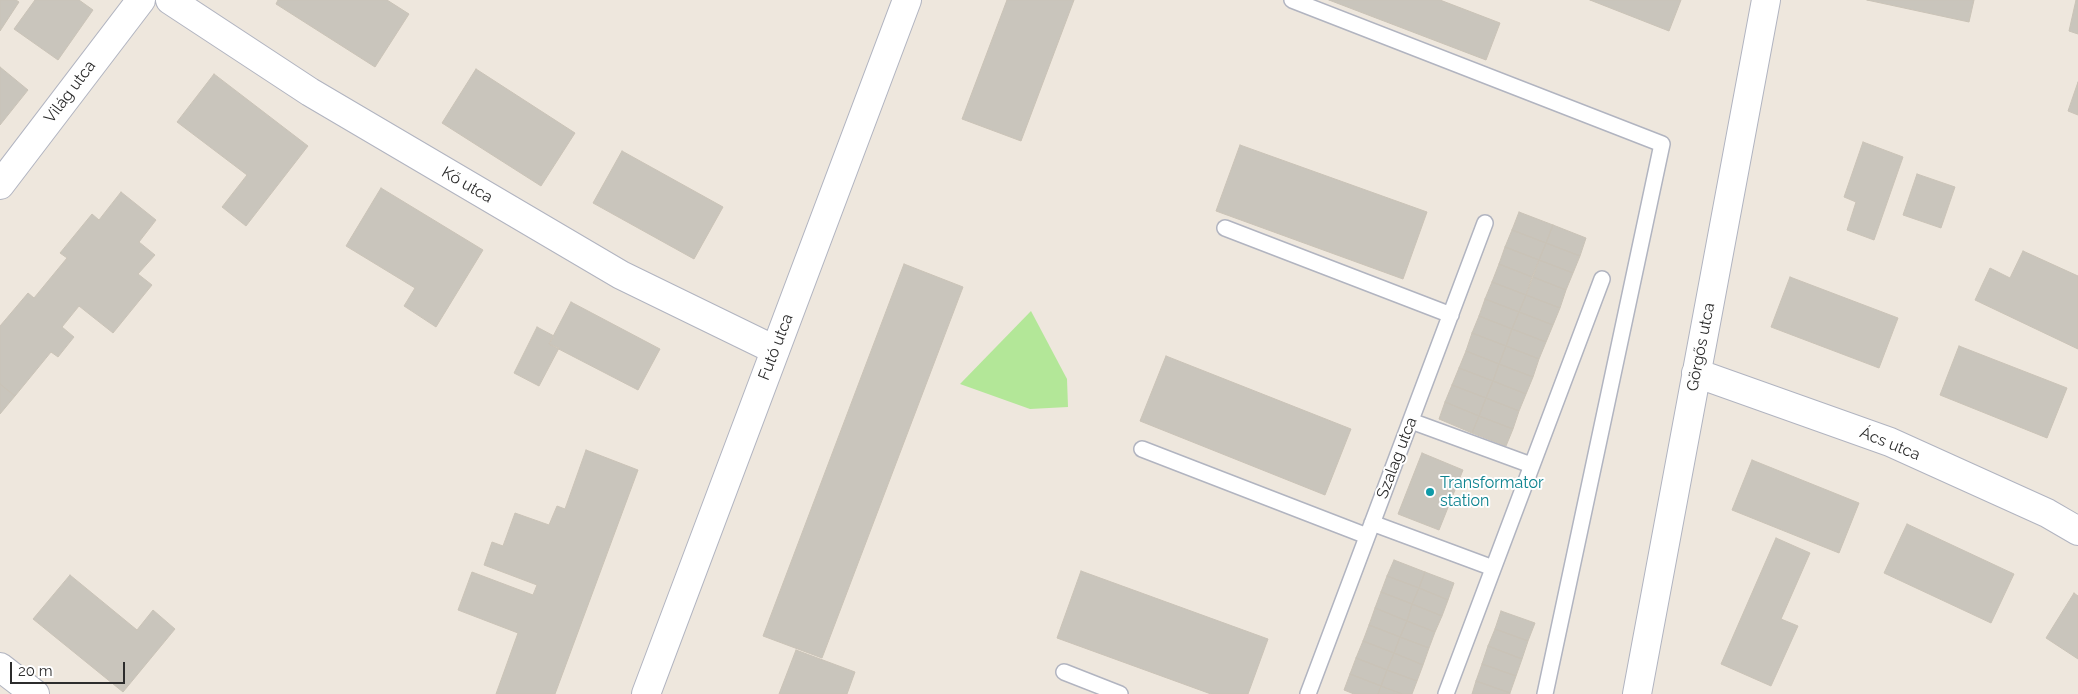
<!DOCTYPE html>
<html>
<head>
<meta charset="utf-8">
<style>
	body { margin:0 }
	#map { position:relative; width:2078px; height:694px; overflow:hidden; background:#eee7dd; font-family:Raleway,sans-serif }
	canvas { display:block }
	.scale { position:absolute; left:10px; top:662px; width:115px; height:22px; box-sizing:border-box; border:2px solid #2c2c2c; border-top:0; padding-left:6px; font-size:15px; line-height:18px; white-space:nowrap; color:#2c2c2c; -webkit-text-stroke:4px #fff; paint-order:stroke }
</style>
</head>
<body>
<div id="map">
<canvas width="2078" height="694"></canvas>
<div class="scale">20 m</div>
</div>
<script>
const g = document.querySelector('canvas').getContext('2d');
g.lineJoin = 'round';
function paint(path, color) { g.fillStyle = color; g.fill(path, 'evenodd'); }
const poly = rows => new Path2D(rows.map(r => 'M' + r).join(''));
function strokePath(path, color, width, dash) { g.strokeStyle = color; g.lineWidth = width; g.lineCap = dash ? 'butt' : 'round'; g.setLineDash(dash || []); g.stroke(path); }
function write(font, color, halo, rows, align = 'center') {
  g.font = font + ' Raleway,sans-serif'; g.lineWidth = 4; g.setLineDash([]); g.textBaseline = 'middle'; g.strokeStyle = halo; g.fillStyle = color; for (const [text, x, y, turn = 0] of rows) {
    g.save(); g.translate(x, y); g.rotate((+turn || 0) * Math.PI / 180); g.textAlign = isNaN(turn) ? turn : align; if (halo) g.strokeText(text, 0, 0); g.fillText(text, 0, 0); g.restore();
  }
}
paint(poly([
	[1031,311,1067,379,1068,407,1030,409,960,384]
]), '#b3e798');
const building = poly([
	[0,0,16,0,19,2,0,31,0,0],
	[35,0,79,0,93,10,58,60,14,29,35,0],
	[278,0,387,0,409,14,375,67,276,4,278,0],
	[1007,0,1074,0,1021,141,962,119,1007,0],
	[1329,0,1440,0,1500,23,1486,60,1329,0],
	[1590,0,1681,0,1669,31,1590,0],
	[1867,0,1974,0,1969,22,1867,0],
	[2076,0,2078,0,2078,34,2069,31,2076,0],
	[0,67,28,90,0,125,0,67],
	[476,69,575,133,541,186,442,123,476,69],
	[214,74,308,146,246,226,222,207,247,175,177,122,214,74],
	[2078,82,2078,115,2068,111,2078,82],
	[1863,142,1903,157,1874,240,1847,230,1856,202,1844,197,1863,142],
	[1240,145,1427,212,1403,279,1216,211,1240,145],
	[622,151,723,207,694,259,593,203,622,151],
	[1917,174,1955,187,1941,228,1903,215,1917,174],
	[381,188,483,250,436,327,404,306,415,288,346,246,381,188],
	[121,192,156,220,139,242,155,255,138,274,152,285,113,333,79,306,62,327,74,337,58,357,51,352,15,396,0,384,0,326,28,293,34,298,67,258,60,253,92,214,99,220,121,192],
	[1519,212,1553,225,1546,243,1512,230,1519,212],
	[1553,225,1586,238,1580,256,1546,243,1553,225],
	[1512,230,1546,243,1539,260,1505,247,1512,230],
	[1546,243,1580,256,1573,273,1539,260,1546,243],
	[1505,247,1539,260,1532,277,1499,264,1505,247],
	[2023,251,2078,276,2078,349,1975,300,1990,268,2010,278,2023,251],
	[1539,260,1573,273,1566,290,1533,277,1539,260],
	[904,264,963,287,822,658,763,636,904,264],
	[1499,264,1532,277,1526,295,1492,282,1499,264],
	[1533,277,1566,290,1560,308,1526,295,1533,277],
	[1790,277,1898,318,1879,368,1771,327,1790,277],
	[1492,282,1526,295,1519,312,1485,299,1492,282],
	[1526,295,1560,308,1553,325,1519,312,1526,295],
	[1485,299,1519,312,1512,329,1479,316,1485,299],
	[571,302,660,349,638,390,549,344,571,302],
	[1519,312,1553,325,1546,342,1512,329,1519,312],
	[1479,316,1512,329,1506,346,1472,333,1479,316],
	[537,327,554,336,549,344,559,348,539,386,514,373,537,327],
	[1512,329,1546,342,1539,359,1506,346,1512,329],
	[1472,333,1506,346,1499,364,1466,351,1472,333],
	[1506,346,1539,359,1533,377,1499,364,1506,346],
	[1959,346,2067,388,2047,438,1940,395,1959,346],
	[1466,351,1499,364,1493,381,1459,368,1466,351],
	[1166,356,1351,429,1325,495,1140,421,1166,356],
	[1499,364,1533,377,1526,394,1493,381,1499,364],
	[1459,368,1493,381,1486,398,1452,385,1459,368],
	[1493,381,1526,394,1519,411,1486,398,1493,381],
	[0,384,15,396,0,414,0,384],
	[1452,385,1486,398,1479,416,1445,402,1452,385],
	[1486,398,1519,411,1513,429,1479,416,1486,398],
	[1445,402,1479,416,1472,433,1439,419,1445,402],
	[1479,416,1513,429,1506,446,1472,433,1479,416],
	[586,450,638,470,555,694,496,694,518,633,458,610,472,572,533,595,537,585,484,565,492,542,503,546,515,513,549,525,557,506,565,509,586,450],
	[1422,453,1463,470,1439,530,1398,514,1422,453],
	[1752,460,1859,503,1839,553,1732,510,1752,460],
	[1907,524,2014,574,1991,623,1884,573,1907,524],
	[1776,538,1810,553,1781,619,1798,626,1771,686,1721,664,1776,538],
	[1394,560,1425,572,1419,588,1387,576,1394,560],
	[1081,571,1268,639,1248,694,1211,694,1057,638,1081,571],
	[1425,572,1454,583,1448,600,1419,588,1425,572],
	[70,575,137,630,153,610,175,629,123,692,33,619,70,575],
	[1387,576,1419,588,1412,604,1381,592,1387,576],
	[1419,588,1448,600,1442,616,1412,604,1419,588],
	[1381,592,1412,604,1407,621,1375,608,1381,592],
	[2074,593,2078,596,2078,659,2046,638,2074,593],
	[1412,604,1442,616,1435,632,1407,621,1412,604],
	[1375,608,1407,621,1400,637,1369,625,1375,608],
	[1501,611,1535,623,1528,641,1495,629,1501,611],
	[1407,621,1435,632,1429,648,1400,637,1407,621],
	[1369,625,1400,637,1394,653,1363,641,1369,625],
	[1495,629,1528,641,1522,659,1488,646,1495,629],
	[1400,637,1429,648,1423,665,1394,653,1400,637],
	[1363,641,1394,653,1387,670,1356,658,1363,641],
	[1488,646,1522,659,1516,676,1482,664,1488,646],
	[796,650,855,672,847,694,779,694,796,650],
	[1394,653,1423,665,1417,681,1387,670,1394,653],
	[1356,658,1387,670,1381,686,1350,674,1356,658],
	[1482,664,1516,676,1510,693,1476,681,1482,664],
	[1387,670,1417,681,1412,694,1402,694,1381,686,1387,670],
	[1350,674,1381,686,1378,694,1354,694,1344,690,1350,674],
	[1476,681,1510,693,1510,694,1472,694,1476,681],
	[1381,686,1402,694,1378,694,1381,686]
]);
paint(building, '#c9c5bc');
strokePath(building, '#cac3b7', 1);
const service = poly([
	[1292,0,1662,144,1545,694],
	[1225,228,1451,315],
	[1411,421,1531,465],
	[1142,449,1367,536],
	[1372,523,1493,568],
	[1064,672,1120,694],
	[1308,694,1485,223],
	[1446,694,1602,279]
]);
const minor = poly([
	[170,0,310,92,621,275,775,350],
	[0,185,141,0],
	[1696,373,1890,442,2047,513,2078,531],
	[0,667,35,694],
	[1637,694,1766,0]
]);
const secondary = poly([
	[646,694,907,0]
]);
strokePath(service, '#b1b4c0', 18);
strokePath(minor, '#b1b4c0', 30);
strokePath(secondary, '#b1b4c0', 30);
strokePath(service, '#fff', 15);
strokePath(minor, '#fff', 28);
strokePath(secondary, '#fff', 28);
for (const [x, y, r, color] of [
	[1430,492,5,"#0f9aa8"]
]) { const dot = new Path2D(); dot.arc(x, y, r, 0, 2 * Math.PI); g.fillStyle = color; g.fill(dot); strokePath(dot, '#fff', 2); }
write('16px', '#2c2c2c', '#fff', [
	["Világ utca",70,92,-53],
	["Kő utca",467,185,30],
	["Futó utca",776,347,-69],
	["Görgős utca",1701,347,-79],
	["Ács utca",1890,444,22],
	["Szalag utca",1397,458,-69]
]);
write('16px', '#0d838f', '#fff', [
	["Transformator",1440,483],
	["station",1440,501]
], 'left');
</script>
</body>
</html>
